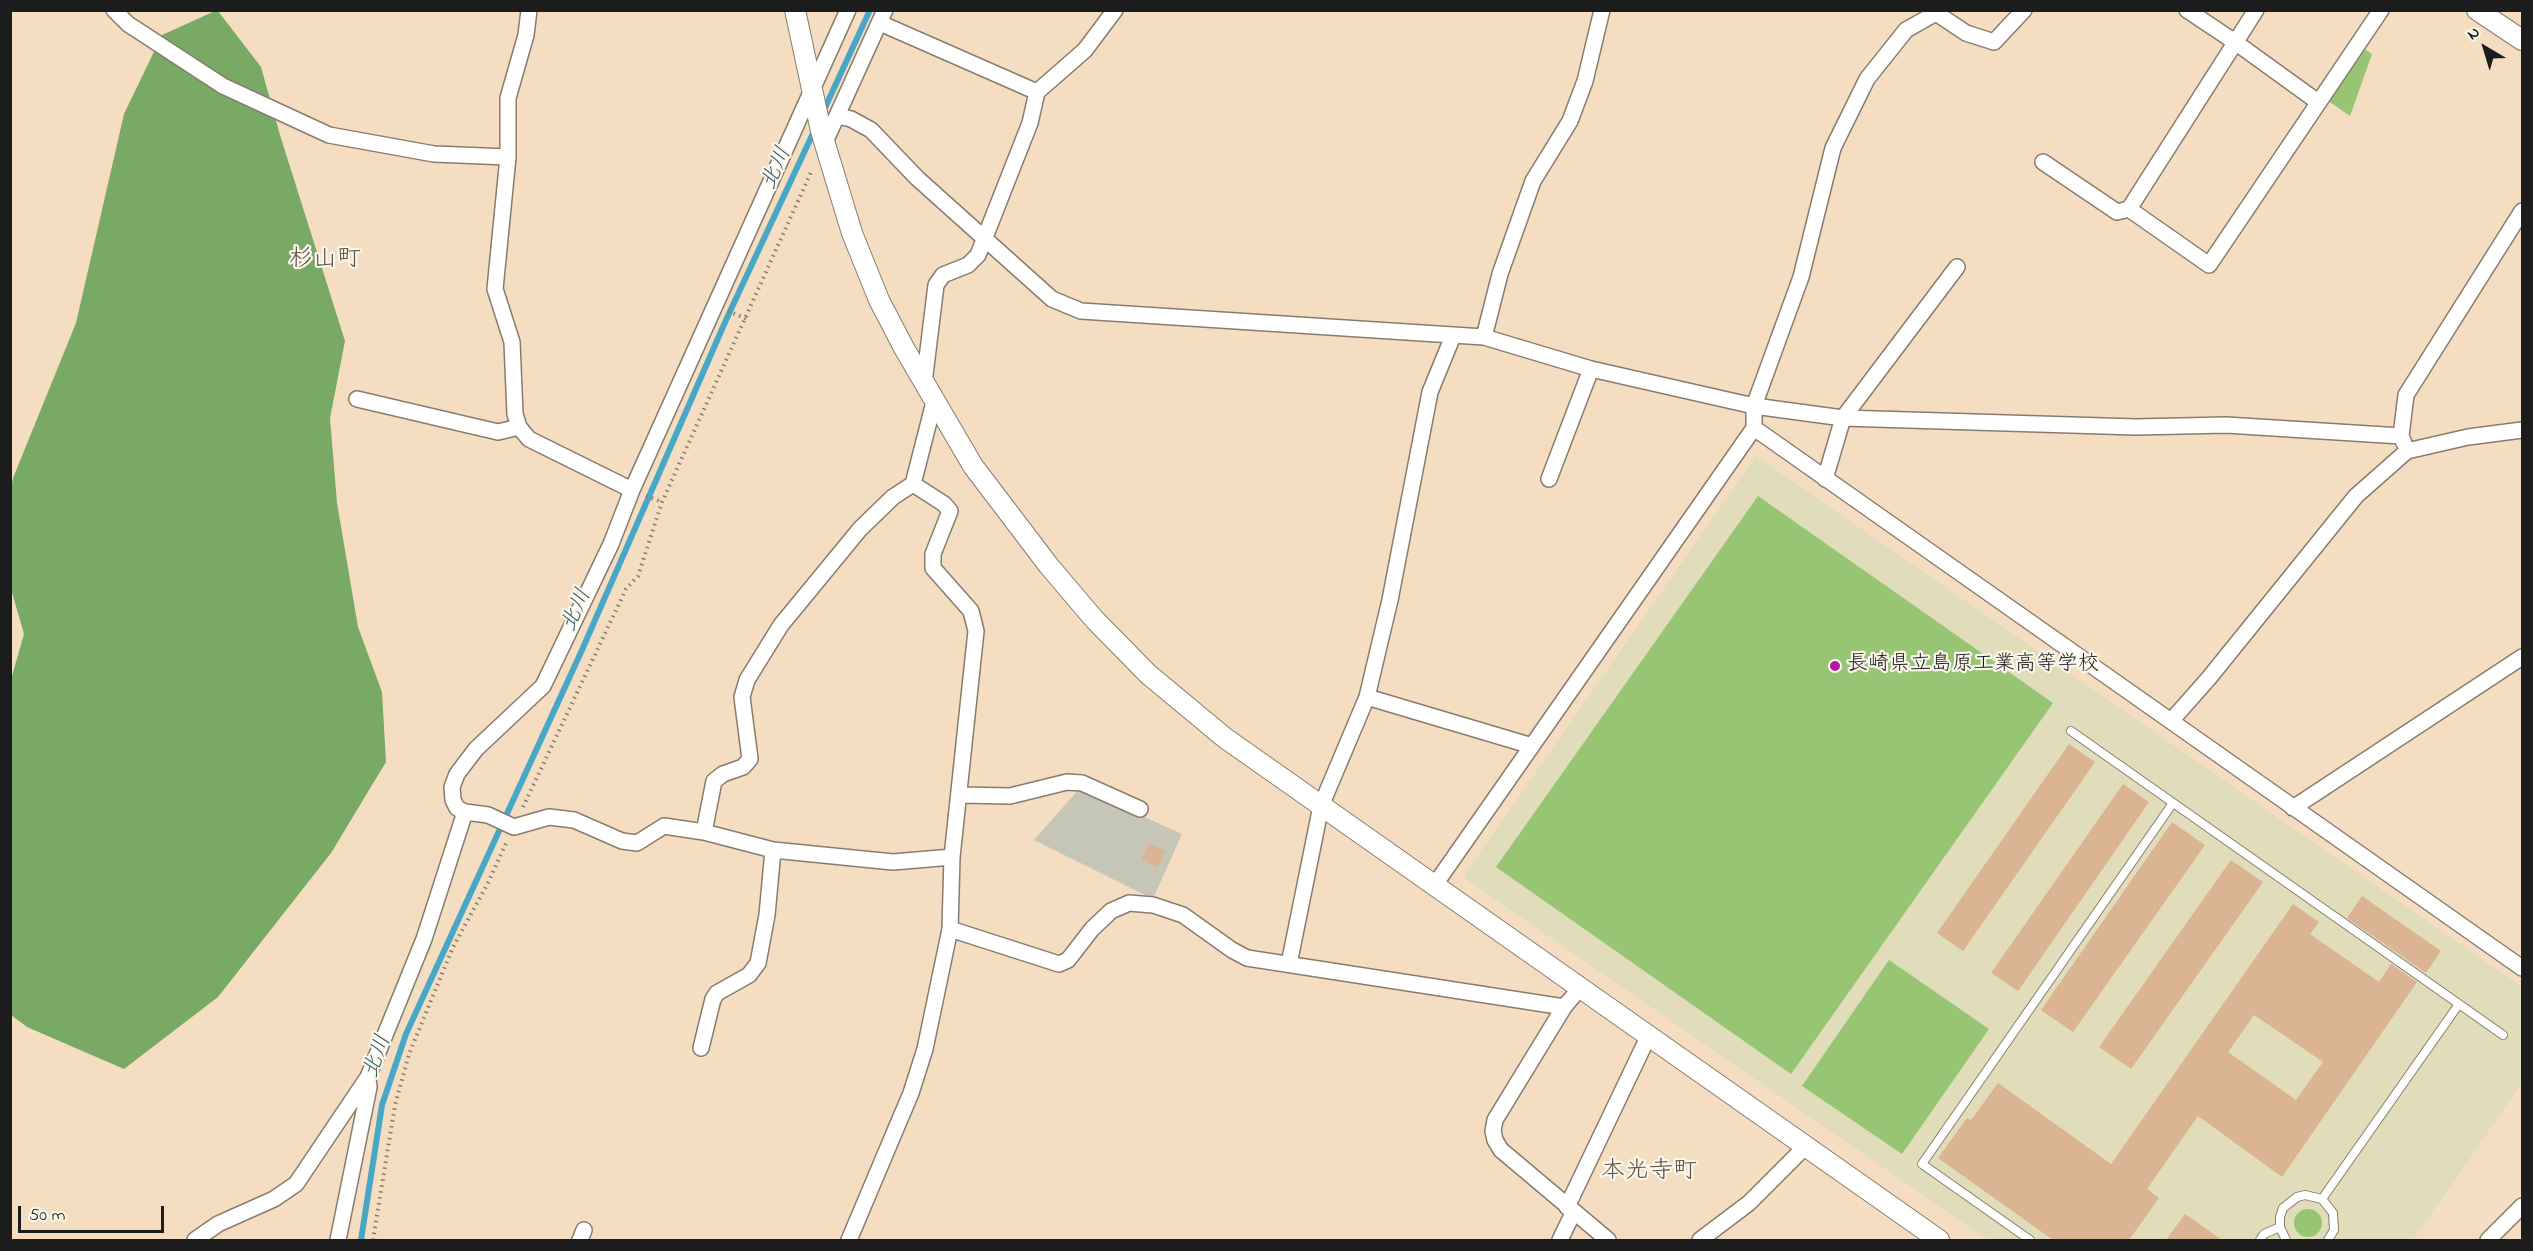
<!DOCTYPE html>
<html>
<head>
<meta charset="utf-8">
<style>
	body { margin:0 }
	#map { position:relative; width:2533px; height:1251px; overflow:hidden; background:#f4ddc1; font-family:"Indie Flower",sans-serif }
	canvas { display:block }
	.frame { position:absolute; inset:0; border:12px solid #1c1c1c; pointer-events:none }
	.north { position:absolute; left:2455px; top:18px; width:60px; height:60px; -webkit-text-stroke:4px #fbf7ec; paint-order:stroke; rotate:322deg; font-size:16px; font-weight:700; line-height:24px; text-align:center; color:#1c1c1c }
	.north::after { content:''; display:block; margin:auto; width:21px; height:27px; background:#1c1c1c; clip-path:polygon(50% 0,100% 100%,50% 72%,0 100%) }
	.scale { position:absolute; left:18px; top:1206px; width:146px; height:27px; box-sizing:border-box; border:3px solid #1c1c1c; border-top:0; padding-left:8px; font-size:18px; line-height:21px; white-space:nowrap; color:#1c1c1c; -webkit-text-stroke:4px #fbf7ec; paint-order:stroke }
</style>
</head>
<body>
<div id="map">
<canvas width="2533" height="1251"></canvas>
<div class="frame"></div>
<div class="north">N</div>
<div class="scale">50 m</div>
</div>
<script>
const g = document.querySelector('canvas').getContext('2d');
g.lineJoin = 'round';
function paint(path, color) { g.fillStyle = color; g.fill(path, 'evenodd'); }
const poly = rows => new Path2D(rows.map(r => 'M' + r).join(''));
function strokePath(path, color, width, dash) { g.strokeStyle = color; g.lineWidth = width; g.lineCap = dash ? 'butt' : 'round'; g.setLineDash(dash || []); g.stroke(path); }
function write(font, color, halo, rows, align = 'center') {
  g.font = font + ' "Indie Flower","Klee One",sans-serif'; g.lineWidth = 4.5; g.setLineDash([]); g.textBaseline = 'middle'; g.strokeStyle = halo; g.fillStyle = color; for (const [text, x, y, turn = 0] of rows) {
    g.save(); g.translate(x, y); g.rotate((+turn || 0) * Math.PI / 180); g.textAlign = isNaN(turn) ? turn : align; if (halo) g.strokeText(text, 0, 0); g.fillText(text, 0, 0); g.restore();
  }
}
paint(poly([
	[1756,456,2522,987,2522,1083,2413,1240,1988,1240,1463,877]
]), '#e1dcba');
paint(poly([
	[1080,788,1182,834,1153,899,1034,840]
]), '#c5c5b8');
paint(poly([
	[2363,48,2372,54,2350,116,2327,100],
	[1758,496,2053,703,1791,1074,1496,867],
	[1889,960,1989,1029,1902,1154,1802,1086],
	'2294 1223a14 14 0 1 1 28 0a14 14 0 1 1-28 0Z'
]), '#97c573');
paint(poly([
	[215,11,218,11,261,67,280,135,345,341,330,418,337,503,358,627,382,692,386,762,331,853,218,997,124,1069,27,1027,11,1015,10,683,24,634,11,589,10,496,13,478,76,323,124,114,162,35]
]), '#79aa65');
strokePath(poly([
	[823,112,870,10],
	[361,1240,382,1105,406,1034,582,650,726,320,815,129]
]), '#48a7c7', 6);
paint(poly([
	[2069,744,2095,762,1963,951,1937,933],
	[2123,784,2149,802,2018,991,1991,973],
	[2172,822,2205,845,2073,1032,2041,1010],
	[1149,843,1165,851,1157,867,1141,860],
	[2231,860,2263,882,2131,1069,2099,1047],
	[2362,896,2441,951,2426,973,2347,918],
	[2293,904,2319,922,2310,934,2379,982,2391,964,2417,982,2282,1177,2198,1116,2147,1189,2159,1198,2129,1240,2053,1240,1938,1158,1967,1118,1971,1120,1998,1083,2111,1164],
	[2254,1015,2323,1062,2296,1100,2228,1052],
	[2185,1214,2222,1240,2166,1240]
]), '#dbb493');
const service = poly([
	[2071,731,2503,1035],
	[2322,1199,2459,1004],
	[2030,1240,1922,1164,2173,803],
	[2260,1240,2264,1234,2280,1227],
	[2286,1240,2280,1227,2280,1217,2283,1208,2297,1197,2305,1195,2322,1199,2333,1213,2334,1230,2328,1240]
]);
const minor = poly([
	[114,10,128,24,223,86,329,135,434,154,508,157],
	[529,10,526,35,508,98,508,157,495,289,512,342,515,414,519,427,529,439,632,490],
	[848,10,632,490,611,544,543,686,476,749,457,774,452,787,453,800,457,808,465,812,488,815,514,827,549,817,574,820,622,841,637,843,664,826,704,832,773,850,893,862,952,857],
	[2187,10,2235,42,2318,102],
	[880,23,1037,92],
	[837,116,851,119,871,130,917,178,1052,299,1081,311,1484,337,1591,369,1754,406,1843,418,2136,427,2226,425,2401,436],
	[825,142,885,10],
	[2043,162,2117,212,2129,209,2256,10],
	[2129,209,2209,265,2381,10],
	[1484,337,1500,274,1533,181,1570,121,1585,81,1602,10],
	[924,383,936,285,943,275,968,265,978,255,1030,123,1037,92,1085,50,1115,10],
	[357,399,498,432,519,427],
	[1754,428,2522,968],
	[2404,443,2401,436,2406,395,2522,211],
	[1549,479,1591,369],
	[1825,479,1843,418,1957,267],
	[1367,697,1532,746],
	[2171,721,2209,678,2356,496,2407,451,2468,437,2522,430],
	[960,795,1010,796,1067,782,1082,783,1140,809],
	[2293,808,2522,657],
	[704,832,714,781,723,774,743,767,750,759,742,697,747,680,781,625,860,529,893,497,913,484,934,402],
	[1434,886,1754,428,1754,406,1801,277,1833,148,1867,79,1906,30,1936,13,1966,33,1994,42,2024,10],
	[950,929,1059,964,1068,960,1092,929,1111,911,1129,903,1153,905,1183,915,1232,950,1247,958,1564,1007],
	[1289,964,1321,806,1367,697,1390,600,1430,392,1453,336],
	[1581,987,1564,1007,1495,1120,1493,1131,1495,1140,1501,1150,1608,1240],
	[701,1048,713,999,717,993,749,975,758,963,767,915,773,850],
	[1567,1207,1649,1035],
	[195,1240,218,1224,274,1199,296,1184,368,1077,424,939,465,812],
	[338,1240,369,1087,368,1079],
	[580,1240,584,1230],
	[849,1240,911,1093,925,1049,950,929,952,857,976,631,971,611,933,568,933,554,950,511,944,504,913,484],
	[1560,1240,1573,1213],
	[1700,1240,1749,1203,1805,1147],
	[2488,1240,2522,1206]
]);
const tertiary = poly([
	[795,10,821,131,852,233,879,300,904,348,973,466,1049,566,1094,619,1148,674,1225,738,1939,1240],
	[2477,10,2522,40]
]);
strokePath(service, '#887c6e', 10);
strokePath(minor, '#887c6e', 18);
strokePath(tertiary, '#887c6e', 22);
strokePath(poly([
	[728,311,747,319],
	[646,496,662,502],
	[523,807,626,589,638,576,662,502,812,170],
	[373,1240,395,1105,409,1054,453,947,487,885,507,841]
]), '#887c6e', 4, [1.5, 4.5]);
strokePath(service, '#fff', 8);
strokePath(minor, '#fff', 15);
strokePath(tertiary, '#fff', 20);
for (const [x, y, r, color] of [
	[1835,666,6,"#b5179e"]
]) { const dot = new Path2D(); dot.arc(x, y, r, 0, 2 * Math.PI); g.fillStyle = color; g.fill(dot); strokePath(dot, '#fbf7ec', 2); }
write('21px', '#1c1c1c', '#fbf7ec', [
	["長崎県立島原工業高等学校",1847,666]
], 'left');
write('italic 22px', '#305b69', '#fbf7ec', [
	["北川",778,169,-66],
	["北川",578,611,-66],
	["北川",379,1057,-71]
]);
write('24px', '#5f5146', '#fbf7ec', [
	["杉山町",325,261],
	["本光寺町",1649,1173]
]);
</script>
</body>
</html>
